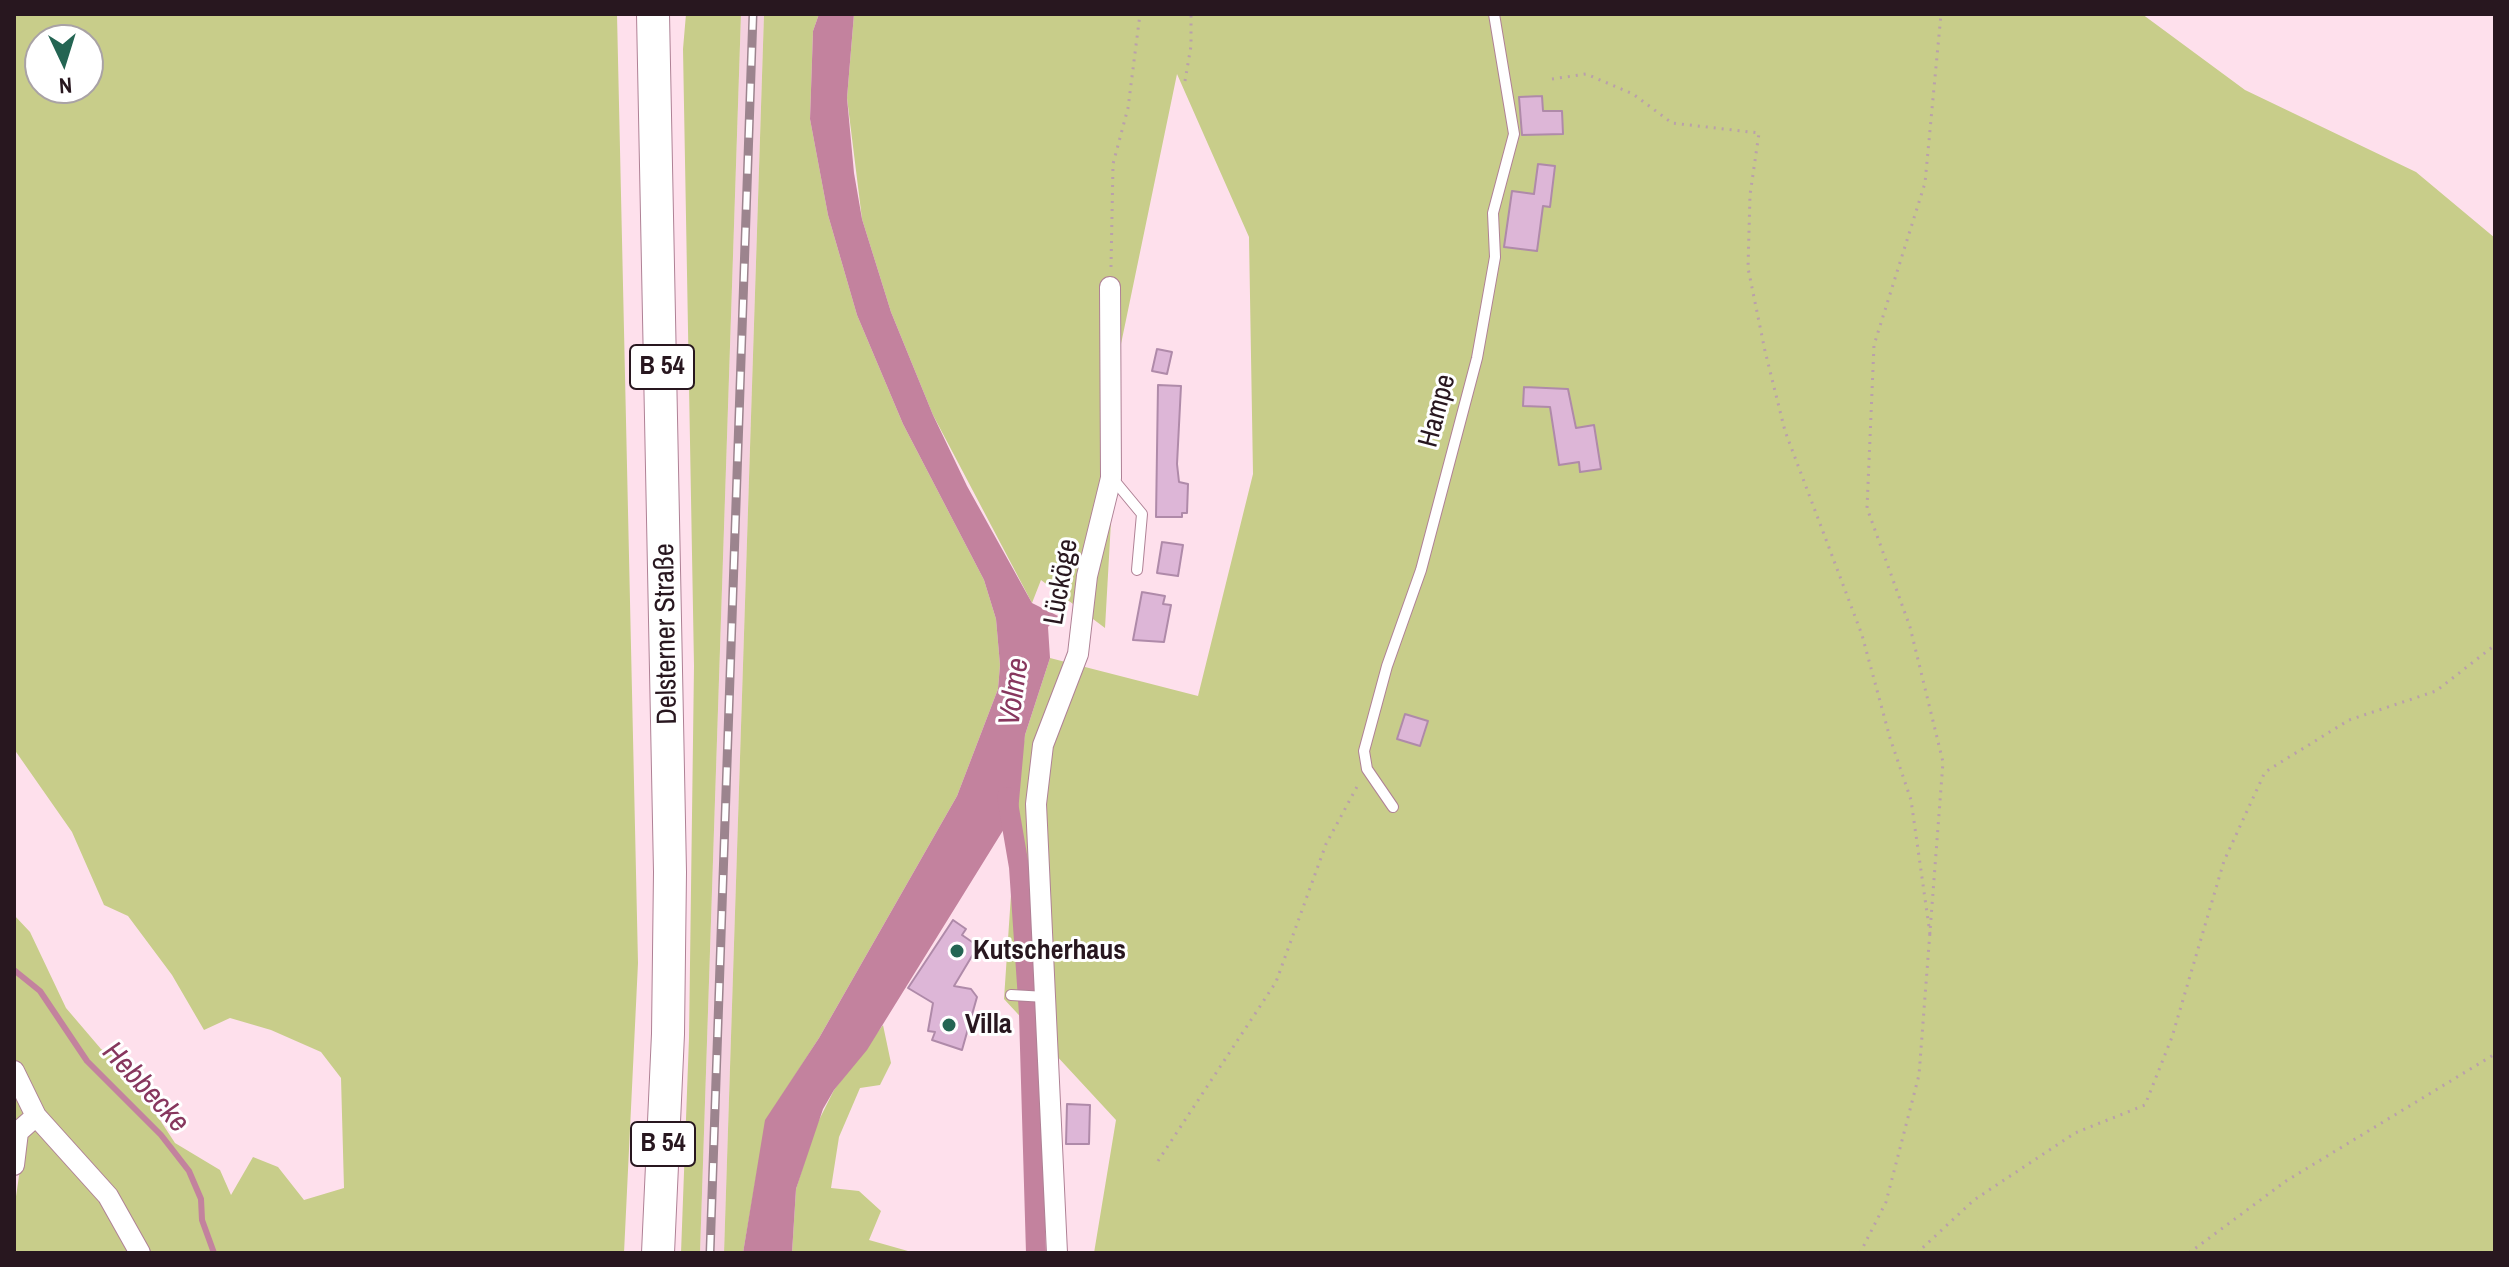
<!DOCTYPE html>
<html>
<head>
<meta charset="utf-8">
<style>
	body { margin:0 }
	#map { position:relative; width:2509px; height:1267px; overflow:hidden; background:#fee0ec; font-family:"Archivo Narrow",sans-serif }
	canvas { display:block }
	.frame { position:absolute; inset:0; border:16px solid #28171f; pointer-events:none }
	.north { position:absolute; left:24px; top:24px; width:80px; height:80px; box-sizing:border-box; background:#fff; border:2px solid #a9a2a5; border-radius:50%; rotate:176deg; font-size:22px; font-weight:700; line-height:32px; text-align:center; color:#28171f }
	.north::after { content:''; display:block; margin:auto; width:28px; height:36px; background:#246553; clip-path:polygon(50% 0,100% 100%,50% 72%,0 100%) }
</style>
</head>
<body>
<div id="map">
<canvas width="2509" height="1267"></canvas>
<div class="frame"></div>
<div class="north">N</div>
</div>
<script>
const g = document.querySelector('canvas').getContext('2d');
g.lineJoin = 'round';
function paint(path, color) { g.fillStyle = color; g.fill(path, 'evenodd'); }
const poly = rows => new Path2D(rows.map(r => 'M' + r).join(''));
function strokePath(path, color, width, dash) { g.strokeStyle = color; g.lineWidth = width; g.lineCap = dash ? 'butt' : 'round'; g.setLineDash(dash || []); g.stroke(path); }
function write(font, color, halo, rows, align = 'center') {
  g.font = font + ' "Archivo Narrow",sans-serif'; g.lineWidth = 6; g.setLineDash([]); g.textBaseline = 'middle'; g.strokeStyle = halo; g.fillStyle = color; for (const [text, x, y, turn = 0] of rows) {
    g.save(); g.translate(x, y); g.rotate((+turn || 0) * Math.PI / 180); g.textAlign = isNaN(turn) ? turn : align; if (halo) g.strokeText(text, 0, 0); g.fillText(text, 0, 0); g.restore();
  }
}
paint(poly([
	[741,14,764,14,724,1253,700,1253]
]), '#f4d1df');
paint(poly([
	[14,14,617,14,638,963,624,1253,150,1253,81,1153,40,1105,14,1124,14,915,30,932,66,1008,101,1049,121,1060,175,1143,220,1170,231,1195,253,1157,278,1167,304,1200,344,1188,341,1078,321,1052,271,1030,230,1018,204,1030,172,975,128,916,104,905,72,832,14,749],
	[40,40,88,40,88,88,40,88],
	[686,14,741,14,700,1253,681,1253,689,1038,694,666,683,49],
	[764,14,819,14,813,31,810,119,828,215,857,315,903,424,984,580,996,619,1000,665,998,689,957,796,819,1038,766,1120,743,1253,724,1253],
	[854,14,2142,14,2245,90,2416,172,2495,238,2495,1253,1094,1253,1116,1120,1004,999,1019,775,1025,735,1050,658,1198,696,1253,474,1249,237,1177,74,1121,344,1105,628,1041,580,1032,603,933,415,891,312,862,219,847,98],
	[883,1025,891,1063,880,1085,860,1088,839,1137,831,1188,859,1191,881,1211,869,1240,915,1253,792,1253,796,1189,815,1128,834,1090],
	[34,1127,102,1199,131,1253,14,1253,14,1210,25,1135]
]), '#c8cd8a');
paint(poly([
	[819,14,854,14,847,98,854,173,862,219,891,312,933,415,967,486,1032,603,1058,616,1048,627,1050,658,1025,735,1017,823,1007,824,867,1050,834,1090,823,1109,796,1189,792,1253,743,1253,765,1120,819,1038,957,796,998,689,1000,665,996,619,984,580,903,424,857,315,828,215,810,119,813,31]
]), '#c3829e');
strokePath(poly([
	[14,970,40,991,87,1061,161,1135,189,1171,201,1199,202,1220,214,1253]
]), '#c3829e', 6);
strokePath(poly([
	[1007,797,1019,867,1029,1014,1036,1253]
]), '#c3829e', 20);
const building = poly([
	[1542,96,1543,111,1562,111,1563,134,1522,135,1519,97,1542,96],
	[1538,164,1555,166,1550,207,1543,206,1537,251,1504,247,1512,191,1534,194,1538,164],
	[1157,349,1172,352,1167,374,1152,371,1157,349],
	[1158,385,1181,386,1177,464,1179,482,1188,484,1187,513,1182,513,1182,517,1156,517,1158,385],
	[1524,387,1568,389,1576,428,1594,425,1601,469,1580,472,1579,462,1559,465,1550,407,1523,406,1524,387],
	[1162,542,1183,545,1178,576,1157,573,1162,542],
	[1142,592,1165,596,1163,604,1171,605,1164,642,1133,640,1142,592],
	[1405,714,1428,721,1420,746,1397,739,1405,714],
	[953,920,966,929,962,935,978,946,954,986,971,989,977,997,962,1050,932,1040,935,1032,928,1031,933,1003,908,988,953,920],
	[1067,1104,1090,1105,1089,1144,1066,1144,1067,1104]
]);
paint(building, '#ddb6d7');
strokePath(building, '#af8aa9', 2);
const lane = poly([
	[1113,479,1142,514,1137,570],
	[1393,807,1367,769,1364,751,1387,666,1421,570,1477,358,1487,302,1495,257,1493,213,1514,134,1494,14],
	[1011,995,1046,997]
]);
const street = poly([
	[14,1071,36,1116,108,1196,140,1253],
	[14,1165,18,1132,36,1116],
	[1057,1253,1036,804,1043,745,1078,654,1087,576,1111,478,1110,287]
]);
const primary = poly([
	[653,14,670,872,668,1034,658,1253]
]);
strokePath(lane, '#af8195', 12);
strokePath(street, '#af8195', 22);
strokePath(primary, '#af8195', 34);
strokePath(poly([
	[1552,79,1586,74,1633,94,1672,123,1759,133,1750,195,1748,268,1765,351,1785,431,1862,635,1890,738,1911,800,1930,934],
	[1185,81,1191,46,1191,14],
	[1111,267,1113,164,1128,108,1140,14],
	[1158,1161,1276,982,1326,844,1359,783],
	[1860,1253,1886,1202,1919,1075,1943,762,1910,627,1867,508,1874,345,1925,183,1941,14],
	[1917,1253,1974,1200,2075,1133,2145,1105,2172,1037,2224,861,2265,772,2349,720,2436,691,2495,645],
	[2189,1253,2286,1181,2495,1054]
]), '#baa0ab', 3, [2, 6]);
strokePath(lane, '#fff', 10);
strokePath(street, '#fff', 20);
strokePath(primary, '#fff', 32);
const rail = poly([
	[710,1253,753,14]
]);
strokePath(rail, '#9c848e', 9);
strokePath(rail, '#fff', 6, [18]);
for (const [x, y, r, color] of [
	[957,951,8,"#246553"],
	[949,1025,8,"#246553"]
]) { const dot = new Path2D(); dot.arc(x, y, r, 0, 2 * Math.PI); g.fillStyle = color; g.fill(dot); strokePath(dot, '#fff', 3); }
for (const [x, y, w] of [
	[662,367,64],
	[663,1144,64]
]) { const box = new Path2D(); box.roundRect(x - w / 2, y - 22, w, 44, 6); g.fillStyle = '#fff'; g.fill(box); strokePath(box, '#28171f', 2); }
write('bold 26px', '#28171f', null, [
	["B 54",662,367],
	["B 54",663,1144]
]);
write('28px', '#28171f', '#fff', [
	["Hampe",1438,411,-75],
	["Lücköge",1062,582,-80],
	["Delsterner Straße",667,634,-91]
]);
write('bold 28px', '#28171f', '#fff', [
	["Kutscherhaus",973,951],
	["Villa",965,1025]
], 'left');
write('italic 30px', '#87375e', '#fff', [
	["Volme",1015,692,-82],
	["Hebbecke",145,1088,47]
]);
</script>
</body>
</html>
